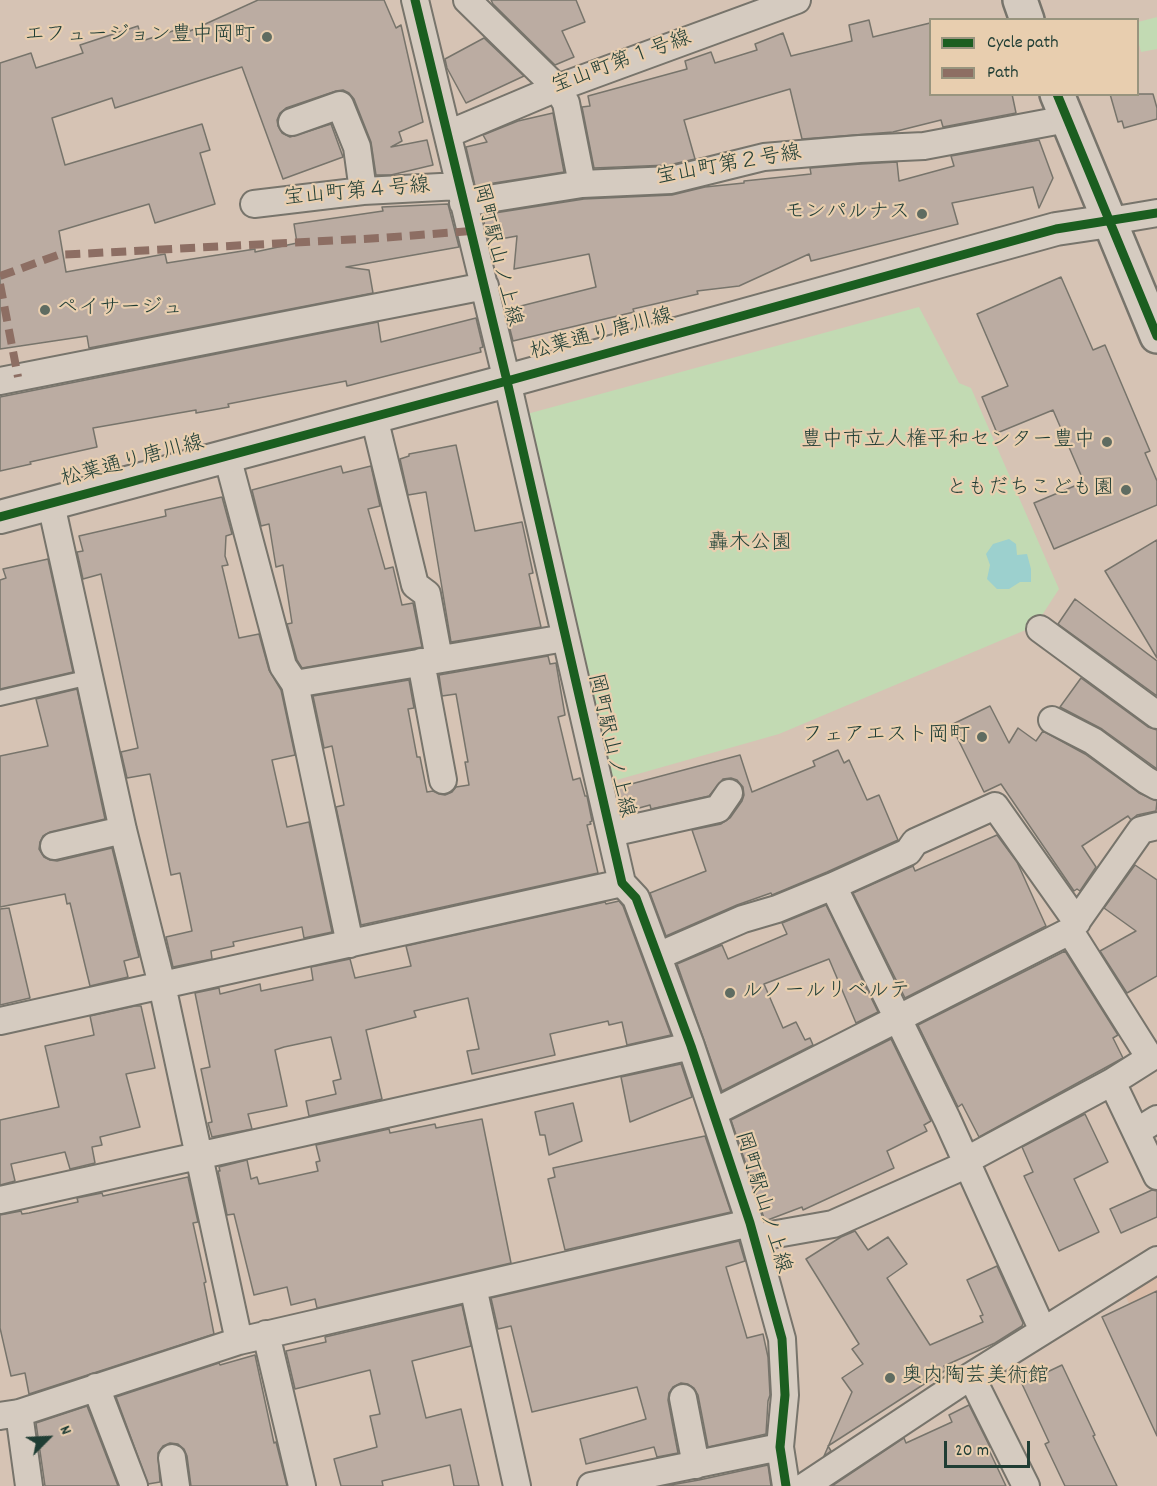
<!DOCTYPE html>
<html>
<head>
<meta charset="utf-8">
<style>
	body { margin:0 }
	#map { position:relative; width:1157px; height:1486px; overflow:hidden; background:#d6c3b4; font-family:Dekko,sans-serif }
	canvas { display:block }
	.legend { position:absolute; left:929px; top:18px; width:210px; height:78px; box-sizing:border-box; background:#e8ceaf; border:2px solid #98947e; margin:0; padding:8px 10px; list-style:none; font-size:18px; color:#1f3d34 }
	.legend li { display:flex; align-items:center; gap:12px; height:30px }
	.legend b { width:30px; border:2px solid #98947e }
	.north { position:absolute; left:18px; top:1408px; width:60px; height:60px; -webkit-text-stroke:4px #e8ceaf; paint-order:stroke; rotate:66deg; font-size:16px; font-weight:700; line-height:24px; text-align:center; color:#1f3d34 }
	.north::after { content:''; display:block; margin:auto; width:21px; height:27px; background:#1f3d34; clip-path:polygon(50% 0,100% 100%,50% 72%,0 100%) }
	.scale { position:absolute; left:944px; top:1441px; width:86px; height:27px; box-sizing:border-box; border:3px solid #1f3d34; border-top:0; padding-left:8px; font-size:18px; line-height:21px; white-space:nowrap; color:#1f3d34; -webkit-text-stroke:4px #e8ceaf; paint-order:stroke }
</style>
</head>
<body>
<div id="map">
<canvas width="1157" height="1486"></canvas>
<ul class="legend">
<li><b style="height:8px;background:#1b5e20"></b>Cycle path</li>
<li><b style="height:8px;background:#8d6e63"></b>Path</li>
</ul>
<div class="north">N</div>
<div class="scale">20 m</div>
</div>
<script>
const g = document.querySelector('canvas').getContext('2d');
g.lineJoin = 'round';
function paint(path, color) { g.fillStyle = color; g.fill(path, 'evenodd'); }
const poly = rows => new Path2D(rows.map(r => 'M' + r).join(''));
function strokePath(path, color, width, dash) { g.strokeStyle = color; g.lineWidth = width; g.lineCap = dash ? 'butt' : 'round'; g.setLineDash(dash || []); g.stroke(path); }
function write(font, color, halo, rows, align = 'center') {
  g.font = font + ' Dekko,"Klee One",sans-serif'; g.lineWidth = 4.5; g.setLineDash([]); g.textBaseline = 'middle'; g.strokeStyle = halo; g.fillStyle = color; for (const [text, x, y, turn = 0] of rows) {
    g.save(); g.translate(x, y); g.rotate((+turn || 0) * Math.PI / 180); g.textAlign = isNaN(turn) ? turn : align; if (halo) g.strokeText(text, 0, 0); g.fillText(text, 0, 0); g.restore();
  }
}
paint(poly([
	[1157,1272,1157,1361,1124,1293]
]), '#d9bba7');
paint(poly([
	[1157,17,1157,49,1141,52,1138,40,1138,22],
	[919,307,959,383,971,388,1059,589,1035,626,779,734,613,781,527,414]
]), '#c2dab3');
paint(poly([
	[1009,539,1016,544,1017,555,1027,554,1031,569,1031,582,1020,582,1009,589,997,589,987,579,990,565,986,554,993,544]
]), '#9cd0ce');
const building = poly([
	[258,0,384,0,396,28,401,25,423,122,399,132,402,141,391,147,427,140,433,165,391,175,376,175,371,142,354,99,349,93,343,90,336,91,286,108,280,113,277,120,278,126,282,133,290,137,331,124,343,157,283,179,242,67,115,108,112,98,52,118,65,165,202,124,210,150,200,153,215,204,155,223,149,204,59,231,66,272,165,254,167,263,255,249,255,252,297,243,294,224,383,211,382,207,448,204,459,247,346,267,369,270,373,293,89,348,87,336,0,349,0,63,31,53,36,68,83,53,80,45,138,26,142,41,188,26,190,31,258,0],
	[491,0,576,0,585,22,562,31,574,57,555,65,493,4,491,0],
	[869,20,873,37,930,23,930,94,1012,94,1016,113,943,127,941,120,893,132,802,139,790,89,684,120,695,159,669,165,594,168,582,107,590,106,588,96,687,69,685,61,711,52,715,63,757,50,755,44,783,33,791,56,852,41,849,25,869,20],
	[484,38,524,76,466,103,447,68,445,59,484,38],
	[1110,94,1153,94,1157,108,1157,119,1124,128,1122,121,1118,122,1110,94],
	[553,113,564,172,475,186,466,147,487,142,483,135,518,121,553,113],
	[1039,140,1053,178,1039,208,1033,187,952,203,958,224,811,261,809,254,739,286,697,291,698,294,633,309,634,312,513,341,505,310,596,287,589,254,514,269,517,236,489,241,482,215,584,199,672,195,705,187,744,183,744,181,811,174,810,168,861,164,897,162,899,181,954,166,951,156,1039,140],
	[1061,277,1093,350,1105,345,1150,451,1145,453,1157,481,1157,505,1054,549,1034,503,1084,482,1053,410,997,433,982,397,1008,386,977,314,1061,277],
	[476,318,483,347,480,348,481,352,347,386,346,381,228,404,229,407,196,413,196,410,93,428,97,447,30,462,31,464,0,471,0,397,378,322,381,342,476,318],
	[456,445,475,531,522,522,533,573,529,574,541,627,451,642,426,492,408,495,400,459,409,456,409,454,456,445],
	[341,466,343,473,371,466,380,506,368,509,385,569,393,567,402,605,413,603,422,647,302,668,297,660,287,624,292,623,283,565,276,567,269,524,261,526,252,490,341,466],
	[222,497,232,534,226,536,225,556,228,565,222,566,239,638,259,634,269,670,281,690,295,755,272,760,287,827,309,822,332,932,304,938,302,927,233,942,234,946,211,951,212,959,173,967,166,937,192,931,180,873,171,875,150,774,127,778,121,752,138,748,101,574,83,579,77,552,83,551,79,536,166,516,165,510,222,497],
	[1157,540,1157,658,1105,571,1157,540],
	[48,559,73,672,0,689,0,580,6,578,3,569,48,559],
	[1075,599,1157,661,1157,696,1058,624,1075,599],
	[548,656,550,664,556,663,565,715,558,717,573,780,580,778,585,796,587,796,592,821,590,822,591,824,587,825,598,873,361,925,336,807,344,805,332,746,324,748,313,696,409,680,414,708,408,709,417,757,420,757,427,792,433,791,439,794,445,795,452,792,456,787,469,785,465,762,468,762,456,694,442,696,439,675,548,656],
	[1081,678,1148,727,1157,730,1157,769,1102,729,1060,707,1081,678],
	[77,689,105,819,50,832,43,836,40,842,39,849,44,857,50,860,57,861,112,848,139,957,124,961,128,977,90,986,70,903,67,904,65,894,0,907,0,756,48,746,36,699,77,689],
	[990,706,1009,743,1018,728,1036,741,1043,731,1085,754,1139,793,1157,801,1156,811,1137,815,1131,820,1128,816,1082,846,1096,867,1080,891,1077,889,1074,891,1001,784,984,792,951,725,990,706],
	[838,750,844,763,849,760,867,800,879,795,898,840,827,872,772,895,771,893,737,905,666,936,650,893,706,871,692,830,721,824,730,818,742,801,744,795,743,787,737,780,731,778,723,779,709,796,651,809,650,805,621,813,616,788,740,755,752,792,815,766,813,761,838,750],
	[997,835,1017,862,1046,926,905,998,853,893,913,866,915,871,997,835],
	[1135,865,1157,880,1157,976,1127,993,1100,951,1136,931,1104,908,1135,865],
	[619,901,623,906,671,1035,627,1045,622,1022,609,1025,608,1021,550,1034,555,1055,472,1074,467,1051,479,1049,468,998,414,1011,416,1017,366,1030,382,1099,309,1116,306,1101,336,1094,333,1081,341,1079,331,1037,284,1047,275,1050,287,1106,248,1114,252,1129,212,1137,208,1123,212,1122,201,1069,210,1067,195,993,219,988,220,994,260,984,261,991,313,980,311,967,350,959,355,978,411,966,406,946,605,902,606,904,619,901],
	[826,905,878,1012,856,1023,829,959,764,984,783,1028,796,1022,805,1040,810,1038,813,1045,722,1091,677,964,722,945,728,959,787,934,782,923,826,905],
	[9,908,30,998,0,1005,0,909,9,908],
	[1065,951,1118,1035,1113,1038,1123,1058,979,1137,962,1104,958,1107,918,1025,1065,951],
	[135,1006,141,1006,155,1068,126,1074,140,1127,100,1137,102,1145,92,1147,95,1163,70,1169,65,1152,11,1164,15,1181,0,1185,0,1120,59,1107,45,1046,94,1035,90,1016,135,1006],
	[891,1039,931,1121,924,1125,927,1131,887,1151,894,1168,803,1210,802,1207,765,1221,731,1120,891,1039],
	[681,1064,692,1097,630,1122,621,1077,681,1064],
	[573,1103,582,1141,549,1155,545,1135,540,1135,535,1112,573,1103],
	[1085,1114,1108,1162,1074,1179,1099,1232,1059,1251,1024,1176,1033,1172,1022,1147,1085,1114],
	[482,1119,511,1263,317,1308,315,1299,291,1305,287,1287,254,1295,234,1214,227,1215,218,1171,220,1171,219,1167,247,1160,251,1179,257,1177,259,1184,318,1171,316,1162,320,1161,316,1145,389,1129,390,1133,435,1124,436,1128,482,1119],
	[705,1136,731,1212,565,1250,548,1179,555,1177,553,1168,705,1136],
	[188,1177,198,1222,193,1223,206,1282,204,1283,214,1334,29,1394,25,1373,11,1376,0,1328,0,1215,21,1211,22,1214,29,1213,78,1202,77,1198,102,1193,103,1196,188,1177],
	[1152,1190,1157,1191,1157,1217,1121,1233,1110,1209,1152,1190],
	[855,1231,868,1250,888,1237,907,1264,887,1278,930,1345,983,1322,980,1316,983,1315,967,1280,997,1266,1023,1323,1022,1326,995,1343,944,1366,946,1370,828,1446,831,1451,824,1456,852,1392,842,1378,863,1364,852,1349,859,1344,806,1259,841,1237,855,1231],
	[739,1241,745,1261,726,1267,747,1338,763,1334,768,1357,770,1395,768,1401,766,1434,708,1447,698,1395,694,1388,688,1384,681,1383,673,1387,669,1393,668,1400,678,1453,657,1457,654,1447,586,1464,580,1439,646,1419,637,1387,532,1412,511,1326,498,1329,491,1298,739,1241],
	[1157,1291,1157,1436,1102,1317,1157,1291],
	[462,1305,471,1346,412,1361,426,1418,461,1409,479,1486,454,1486,450,1465,382,1481,383,1486,341,1486,334,1459,377,1447,370,1416,380,1414,370,1370,295,1389,286,1351,326,1342,325,1337,462,1305],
	[255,1355,274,1443,276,1442,287,1486,191,1486,187,1456,184,1449,178,1444,170,1443,163,1446,158,1453,160,1482,148,1484,116,1397,219,1363,220,1365,255,1355],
	[1062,1365,1095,1435,1093,1436,1117,1486,1065,1486,1045,1444,1049,1442,1022,1384,1062,1365],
	[969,1405,990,1447,988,1448,1006,1486,832,1486,904,1438,906,1443,952,1422,949,1415,969,1405],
	[87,1406,118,1486,45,1486,36,1423,87,1406],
	[768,1465,771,1486,665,1486,699,1480,768,1465]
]);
paint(building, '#bbaca2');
strokePath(building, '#77746b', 1.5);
const service = poly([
	[0,698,90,677]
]);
const minor = poly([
	[415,0,507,381,622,883,636,898,691,1046,750,1223,782,1339,785,1395,780,1447,786,1486],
	[467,0,557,88,566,103,582,184],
	[292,122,340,105,357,147,363,191],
	[448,134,557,88,797,0],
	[463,203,582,184,671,180,764,157,860,149,924,146,1067,119],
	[254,204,363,191,460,186],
	[1110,221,1157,213],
	[0,381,485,286],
	[374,417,415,585,427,594,439,659],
	[227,456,283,666,295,684,350,944],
	[51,504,123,830,162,985,239,1341],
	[1040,629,1157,715],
	[421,662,443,780],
	[295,684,565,638],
	[1052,720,1093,741,1146,780,1157,786],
	[611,833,718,809,729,793],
	[54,846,123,830],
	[833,886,908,852,915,842,995,806,1077,922],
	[1070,931,1141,830,1157,826],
	[658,956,743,919,777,909,833,886,947,1119,1043,1331],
	[0,1021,622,883],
	[714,1112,1070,931,1150,1058,1112,1082],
	[1136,1132,1157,1119],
	[967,1160,1112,1082,1157,1176],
	[0,1200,691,1046],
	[754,1238,833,1224,968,1164],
	[473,1287,517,1486],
	[266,1334,302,1486],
	[971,1376,1026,1486],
	[96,1387,134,1486],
	[683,1398,696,1465],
	[19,1413,29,1486],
	[0,1416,19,1413,239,1341,750,1223],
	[172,1458,176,1486],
	[591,1486,780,1447],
	[805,1486,971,1376,1157,1260]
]);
const tertiary = poly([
	[0,517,507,381,1056,229,1110,221]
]);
const primary = poly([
	[1020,0,1027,20],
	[1057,94,1157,336]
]);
strokePath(service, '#77746b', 18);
strokePath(minor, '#77746b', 30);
strokePath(tertiary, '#77746b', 36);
strokePath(primary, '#77746b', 38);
strokePath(service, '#d5cbc0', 14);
strokePath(minor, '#d5cbc0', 26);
strokePath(tertiary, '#d5cbc0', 32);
strokePath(primary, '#d5cbc0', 33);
strokePath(poly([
	[0,276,58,255,381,238,471,231],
	[0,284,18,377]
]), '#8d6e63', 8, [15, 8]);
strokePath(poly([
	[415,0,507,381,622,883,636,898,691,1046,750,1223,782,1339,785,1395,780,1447,786,1486],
	[1057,94,1157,336],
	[0,517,507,381,1056,229,1157,213]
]), '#1b5e20', 9);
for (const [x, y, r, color] of [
	[267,37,6,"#5f6c61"],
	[922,214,6,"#5f6c61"],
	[45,310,6,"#5f6c61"],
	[1107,442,6,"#5f6c61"],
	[1126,490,6,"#5f6c61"],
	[982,737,6,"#5f6c61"],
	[730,993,6,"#5f6c61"],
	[890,1378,6,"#5f6c61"]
]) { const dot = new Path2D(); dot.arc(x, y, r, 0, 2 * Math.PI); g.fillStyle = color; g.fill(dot); strokePath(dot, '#e8ceaf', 2); }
write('21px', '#1f3d34', '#e8ceaf', [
	["エフュージョン豊中岡町",255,37],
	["モンパルナス",910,214],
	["ペイサージュ",57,310,"left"],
	["豊中市立人権平和センター豊中",1095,442],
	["ともだちこども園",1114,490],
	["フェアエスト岡町",970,737],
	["ルノールリベルテ",742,993,"left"],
	["奥内陶芸美術館",902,1378,"left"]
], 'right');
write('21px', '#1f3d34', '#e8ceaf', [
	["宝山町第１号線",622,64,-20],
	["宝山町第２号線",729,167,-10],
	["宝山町第４号線",357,194,-5],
	["岡町駅山ノ上線",495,255,76],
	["松葉通り唐川線",602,336,-15],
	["松葉通り唐川線",133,463,-15],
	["岡町駅山ノ上線",609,746,77],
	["岡町駅山ノ上線",761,1203,73]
]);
write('21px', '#26463a', '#e8ceaf', [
	["轟木公園",750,545]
]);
</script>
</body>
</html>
